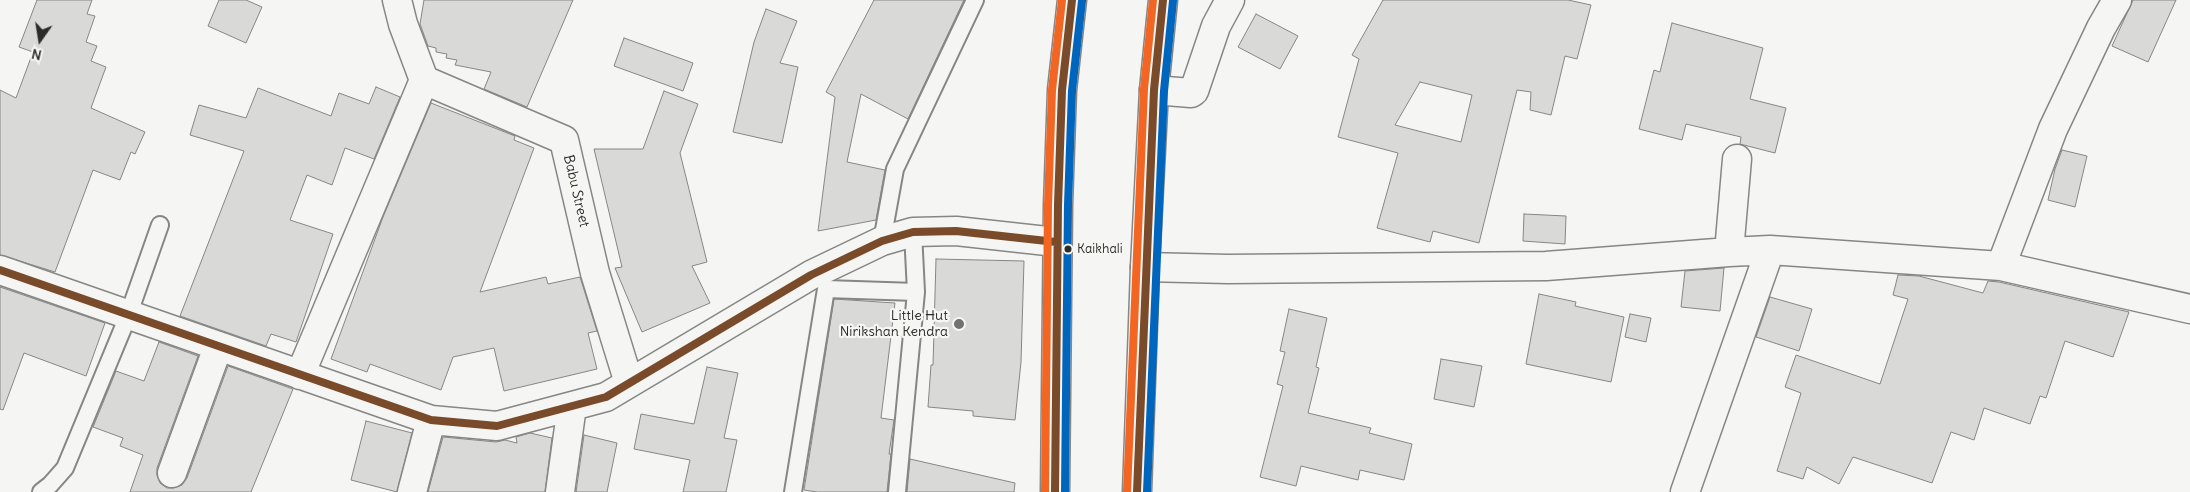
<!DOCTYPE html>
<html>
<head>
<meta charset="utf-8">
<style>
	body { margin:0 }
	#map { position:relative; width:2190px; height:492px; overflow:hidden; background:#f5f5f3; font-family:Delius,sans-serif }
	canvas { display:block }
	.north { position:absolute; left:15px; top:15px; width:50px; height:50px; -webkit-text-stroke:4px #f6f6f2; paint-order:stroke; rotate:193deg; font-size:14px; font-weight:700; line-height:20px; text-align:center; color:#2b2b2b }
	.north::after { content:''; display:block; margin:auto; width:18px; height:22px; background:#2b2b2b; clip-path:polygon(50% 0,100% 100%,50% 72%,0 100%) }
</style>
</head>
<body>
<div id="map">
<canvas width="2190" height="492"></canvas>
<div class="north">N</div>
</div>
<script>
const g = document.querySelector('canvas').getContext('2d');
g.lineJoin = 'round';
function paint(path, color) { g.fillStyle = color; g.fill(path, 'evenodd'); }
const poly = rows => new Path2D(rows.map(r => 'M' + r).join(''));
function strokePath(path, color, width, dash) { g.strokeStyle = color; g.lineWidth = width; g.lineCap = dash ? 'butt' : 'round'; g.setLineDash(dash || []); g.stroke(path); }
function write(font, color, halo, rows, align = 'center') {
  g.font = font + ' Delius,sans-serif'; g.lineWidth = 4.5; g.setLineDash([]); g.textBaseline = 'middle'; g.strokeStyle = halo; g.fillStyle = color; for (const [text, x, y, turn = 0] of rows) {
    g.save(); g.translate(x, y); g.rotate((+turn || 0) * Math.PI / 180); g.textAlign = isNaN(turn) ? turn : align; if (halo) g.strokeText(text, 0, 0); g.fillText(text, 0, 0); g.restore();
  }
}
const building = poly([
	[37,0,92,0,87,14,95,16,86,42,97,46,91,61,106,67,91,108,145,132,135,154,131,152,120,180,93,170,55,272,0,255,0,90,16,98,33,52,19,47,37,0],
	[219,0,246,0,262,7,246,43,208,26,219,0],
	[424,0,573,0,527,107,484,89,491,72,455,65,457,60,446,58,447,54,436,52,436,48,428,46,420,24,424,0],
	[874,0,964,0,908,119,861,94,847,162,885,170,876,220,818,231,835,97,826,92,874,0],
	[1383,0,1568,0,1591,5,1577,59,1565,56,1551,115,1530,110,1531,92,1517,90,1479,243,1433,231,1430,242,1377,228,1398,153,1338,137,1359,59,1352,55,1383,0],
	[1420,82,1472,95,1461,142,1395,125,1420,82],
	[2133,0,2176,0,2148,62,2112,46,2133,0],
	[766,9,797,21,780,63,798,67,782,143,733,132,754,42,766,9],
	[1256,14,1298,36,1280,69,1238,47,1256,14],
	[1672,23,1763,48,1750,99,1786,108,1775,153,1740,144,1741,137,1686,124,1682,140,1639,129,1654,70,1660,72,1672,23],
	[624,38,693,63,683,91,614,66,624,38],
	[376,87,400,97,374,159,345,148,332,185,307,175,290,220,333,234,296,342,271,334,266,346,180,316,244,151,190,135,199,105,246,118,258,88,331,116,339,93,369,104,376,87],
	[664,91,698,104,680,153,707,262,692,266,710,303,642,332,615,268,622,267,594,149,643,149,664,91],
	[431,103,515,136,514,140,534,148,480,292,546,277,548,284,580,277,597,331,588,333,597,369,504,391,494,348,453,357,441,390,370,364,367,372,331,359,383,217,431,103],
	[2062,150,2087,156,2075,207,2048,200,2055,169,2062,150],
	[1524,214,1566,216,1565,244,1523,241,1524,214],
	[936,259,1024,261,1021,362,1015,420,973,416,973,411,928,407,931,365,933,365,936,259],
	[1724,268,1720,311,1681,307,1685,271,1724,268],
	[1898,275,1919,276,1983,293,1988,281,1999,282,2129,312,2113,357,2065,341,2046,398,2040,396,2030,424,1984,408,1974,440,1951,432,1932,483,1853,457,1839,484,1807,467,1803,479,1777,471,1801,393,1785,387,1796,355,1880,384,1908,299,1893,295,1898,275],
	[0,287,105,323,86,376,24,353,3,410,0,409,0,287],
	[1539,294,1576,302,1575,306,1624,317,1611,382,1526,364,1539,294],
	[1770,297,1812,309,1799,351,1756,337,1770,297],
	[834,299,895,303,881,418,894,420,889,454,891,454,887,492,817,492,804,490,834,299],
	[1289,309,1327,318,1316,367,1319,368,1308,413,1371,428,1369,433,1412,444,1404,480,1360,470,1358,480,1301,466,1296,486,1260,477,1283,386,1277,384,1285,352,1280,351,1289,309],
	[1630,314,1651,318,1646,342,1625,337,1630,314],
	[159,342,198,356,157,468,157,475,160,483,167,488,174,488,182,485,187,478,228,366,293,389,251,492,130,492,143,455,120,446,123,438,93,427,116,371,144,381,159,342],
	[1441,359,1482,366,1474,407,1434,399,1441,359],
	[707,367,738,373,724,438,737,440,726,492,683,492,690,460,634,449,641,414,694,424,707,367],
	[366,421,412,433,397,492,351,480,366,421],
	[530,433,552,438,545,492,428,492,443,437,496,442,505,440,517,443,516,437,530,433],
	[584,435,617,443,607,492,576,492,584,435],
	[910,459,1015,483,1014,492,907,492,910,459]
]);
paint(building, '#d9d9d8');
strokePath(building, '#868685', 1);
const lane = poly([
	[882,241,895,169,975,0],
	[41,492,50,485,65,468,128,316,160,225],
	[793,492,826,289,916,292],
	[897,492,916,292,913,232]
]);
const street = poly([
	[397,0,403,24,424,80,564,140,595,273,629,383],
	[1154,90,1191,93,1194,91,1216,26,1230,0],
	[1729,252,1737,159],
	[2001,266,2053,129,2101,28,2117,0],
	[1145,267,1228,269,1546,266,1729,252,1770,250,2001,266,2190,309],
	[0,270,431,420,497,426,606,397,811,275,882,241,913,232,956,231,1056,242],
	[300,375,424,80],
	[172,473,218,347],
	[412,492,431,420],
	[560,492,572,406],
	[1685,492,1770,250]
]);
const primary = poly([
	[1055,492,1058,205,1062,90,1072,0],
	[1137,492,1145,267,1154,90,1163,0]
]);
strokePath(lane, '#868685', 20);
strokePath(street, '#868685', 31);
strokePath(primary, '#868685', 31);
strokePath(lane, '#f5f5f3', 16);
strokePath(street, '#f5f5f3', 28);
strokePath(primary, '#f5f5f3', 28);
strokePath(poly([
	[0,270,431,420,497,426,606,397,811,275,882,241,913,232,956,231,1056,242],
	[1055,492,1058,205,1062,90,1072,0],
	[1137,492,1154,90,1163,0]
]), '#7a4b2a', 8);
strokePath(poly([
	[1065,492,1068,205,1072,91,1082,1],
	[1147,492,1164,91,1173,1]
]), '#0065bd', 8);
strokePath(poly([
	[1045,492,1048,205,1052,90,1062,0],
	[1127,492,1144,89,1153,0]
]), '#f26522', 8);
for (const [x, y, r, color] of [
	[1068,249,4.5,"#2b2b2b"],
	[959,324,6,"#727271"]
]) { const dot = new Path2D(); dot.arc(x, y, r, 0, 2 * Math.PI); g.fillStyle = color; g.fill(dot); strokePath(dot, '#f6f6f2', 2); }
write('13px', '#2b2b2b', '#f6f6f2', [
	["Kaikhali",1077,249]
], 'left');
write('14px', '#2b2b2b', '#f6f6f2', [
	["Babu Street",576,191,77]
]);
write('14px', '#2b2b2b', '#f6f6f2', [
	["Little Hut",948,316],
	["Nirikshan Kendra",948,332]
], 'right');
</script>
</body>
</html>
